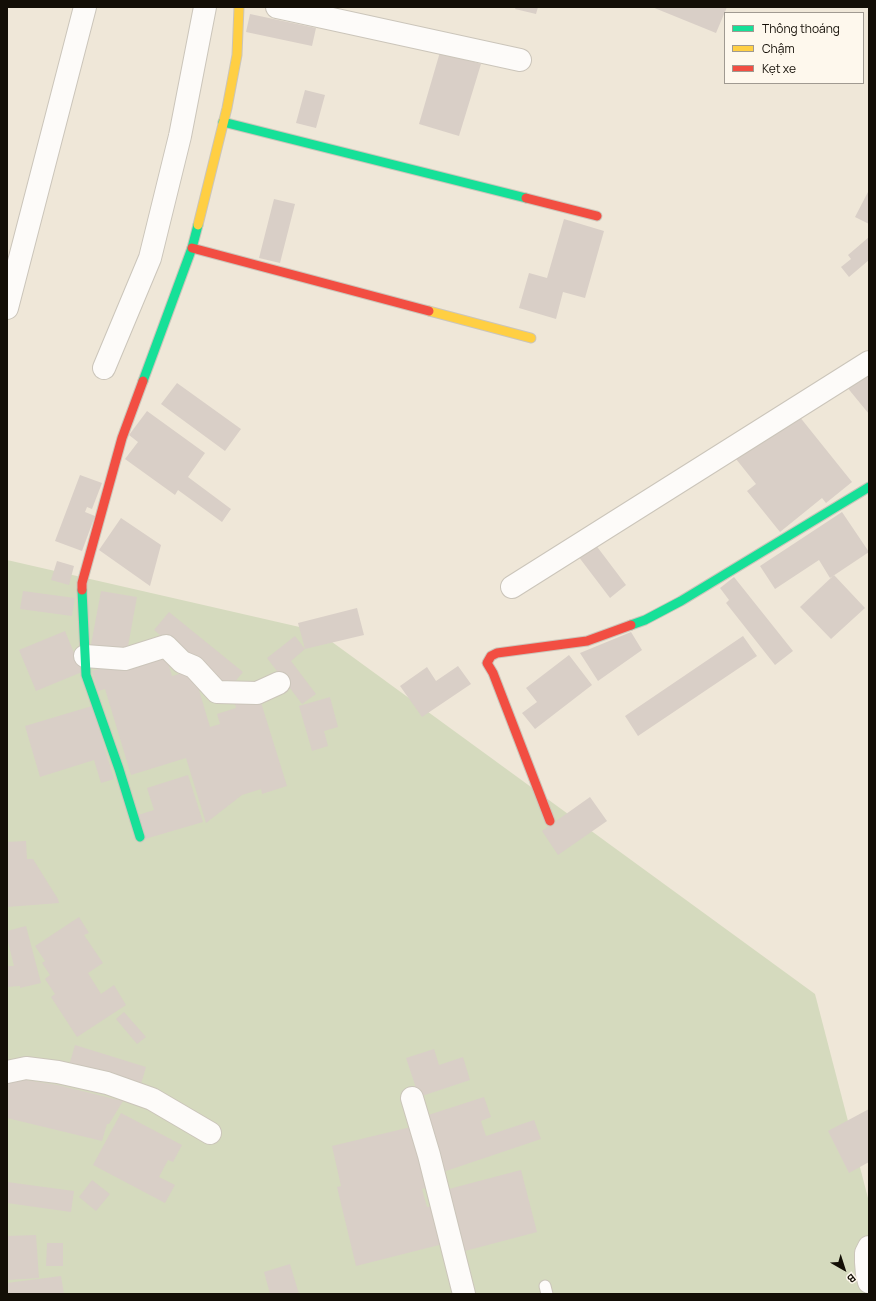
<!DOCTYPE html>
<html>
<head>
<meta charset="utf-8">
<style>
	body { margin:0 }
	#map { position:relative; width:876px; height:1301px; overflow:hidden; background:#efe7d8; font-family:Manrope,sans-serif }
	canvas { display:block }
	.frame { position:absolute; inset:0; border:8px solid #130e06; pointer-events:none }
	.legend { position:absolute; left:724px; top:12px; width:140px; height:72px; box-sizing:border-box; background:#fef8ed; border:1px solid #a09a91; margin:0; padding:5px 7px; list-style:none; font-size:12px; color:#130e06 }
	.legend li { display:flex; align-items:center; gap:8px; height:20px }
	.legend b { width:20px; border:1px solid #a09a91 }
	.north { position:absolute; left:824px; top:1249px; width:40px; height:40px; -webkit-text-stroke:3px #fef8ed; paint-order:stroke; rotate:141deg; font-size:11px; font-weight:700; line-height:16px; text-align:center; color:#130e06 }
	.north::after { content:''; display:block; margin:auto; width:14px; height:18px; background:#130e06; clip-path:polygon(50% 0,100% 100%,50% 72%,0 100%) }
</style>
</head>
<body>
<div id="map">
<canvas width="876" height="1301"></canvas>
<div class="frame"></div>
<ul class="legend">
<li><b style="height:5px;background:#16e098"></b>Thông thoáng</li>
<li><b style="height:5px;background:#ffcf43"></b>Chậm</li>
<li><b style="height:5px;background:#f24e42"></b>Kẹt xe</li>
</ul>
<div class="north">B</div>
</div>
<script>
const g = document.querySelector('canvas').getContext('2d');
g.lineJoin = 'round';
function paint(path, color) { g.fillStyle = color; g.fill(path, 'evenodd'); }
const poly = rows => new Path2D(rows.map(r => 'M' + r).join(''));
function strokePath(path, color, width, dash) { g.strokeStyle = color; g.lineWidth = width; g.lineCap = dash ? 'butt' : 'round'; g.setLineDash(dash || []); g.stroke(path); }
paint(poly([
	[7,560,317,631,815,994,869,1202,869,1294,7,1294]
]), '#d5dabe');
paint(poly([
	[516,7,538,7,536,14,515,9],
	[652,7,727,7,716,33],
	[250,14,316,28,312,46,246,32],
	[440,52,481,64,459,136,419,124],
	[305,90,325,95,316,128,296,123],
	[869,190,869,224,855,217],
	[274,199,295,204,280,263,259,258],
	[564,219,604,231,585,298,563,292,556,319,519,308,529,273,547,278],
	[869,237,869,260,849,277,841,267,851,259,848,255],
	[869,368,869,414,846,386],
	[177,383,241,429,225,451,161,404],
	[147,411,205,453,188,477,231,509,222,522,178,490,175,495,125,459,138,442,129,435],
	[795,411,852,482,826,503,822,498,780,532,747,491,756,484,736,459],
	[80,475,102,483,92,509,87,507,85,512,95,516,82,551,55,541],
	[842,512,869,552,830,578,819,560,775,589,760,566],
	[121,518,161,545,150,586,99,550],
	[592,540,626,585,610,598,575,552],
	[57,561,74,566,69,585,51,580],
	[834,575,865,608,831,639,800,607],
	[734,577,793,651,775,665,726,603,729,600,720,588],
	[23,591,75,598,72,616,20,609],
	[101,591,137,597,126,657,90,650],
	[357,608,364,635,305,649,291,661,316,694,302,704,267,658,295,636,305,649,298,623],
	[169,612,243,672,228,690,154,630],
	[65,631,82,672,36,691,19,650],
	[631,632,642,650,598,681,580,653],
	[743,636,757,656,638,736,625,716],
	[164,649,172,676,193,670,210,727,220,724,217,714,236,708,235,704,259,696,287,786,262,794,261,789,242,795,206,823,186,758,131,775,105,689,98,691,92,671],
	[569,655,592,685,535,729,522,713,537,702,526,688],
	[458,666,471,684,422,717,400,686,427,667,436,681],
	[330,697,338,727,324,731,328,746,312,751,299,706],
	[92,706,114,779,101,783,94,760,40,777,25,726],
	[188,775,203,822,145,839,138,815,154,810,147,788],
	[590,797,607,821,558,855,542,831],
	[26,841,27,859,33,859,58,899,59,903,7,907,7,842],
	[79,917,89,933,84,935,103,963,88,973,101,994,114,985,126,1005,77,1037,51,997,55,994,45,979,50,975,42,963,45,961,35,946],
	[26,926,41,983,20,988,20,986,7,987,7,966,14,966,7,938,7,931],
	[124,1012,146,1037,137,1044,116,1019],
	[75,1045,146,1067,139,1091,68,1069],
	[434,1049,439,1065,463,1057,470,1080,419,1097,406,1058],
	[7,1077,58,1085,123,1101,109,1124,107,1124,102,1141,7,1118],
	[484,1097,491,1117,481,1121,486,1136,534,1120,541,1139,440,1173,422,1117],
	[869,1109,869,1162,849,1173,828,1131],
	[121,1113,182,1145,173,1162,168,1160,159,1177,175,1185,165,1203,93,1165],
	[415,1126,430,1187,422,1189,427,1207,434,1206,443,1244,356,1266,337,1187,341,1186,332,1146],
	[521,1170,537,1232,461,1252,445,1190],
	[92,1180,110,1194,96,1211,79,1197],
	[7,1182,74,1191,71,1212,7,1203],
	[36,1235,39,1278,7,1280,7,1236],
	[47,1243,63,1243,63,1266,46,1266],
	[290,1264,299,1294,270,1294,264,1272],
	[61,1276,64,1294,7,1294,7,1283]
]), '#d9cfc7');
const lane = poly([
	[545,1286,547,1294]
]);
const street = poly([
	[277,7,520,60],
	[7,308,85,7],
	[104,368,150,258,180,136,205,7],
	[512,587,869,362],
	[85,656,125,659,166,646,182,662,194,667,217,692,257,693,279,683],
	[7,1072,26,1068,58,1072,107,1083,152,1099,210,1133],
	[412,1098,429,1155,464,1294],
	[869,1247,866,1253,866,1262,867,1274,869,1282]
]);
const fast = poly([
	[223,122,526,198],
	[143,381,192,248,198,225],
	[82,590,86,675,119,769,140,837],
	[631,625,645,620,681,601,869,487]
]);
const slow = poly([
	[198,225,227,108,237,55,239,7],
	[429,311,531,338]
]);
const jam = poly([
	[526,198,597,216],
	[192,248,429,311],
	[82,590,82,583,122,438,143,381],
	[550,821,493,673,487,663,491,656,497,653,587,641,631,625]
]);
strokePath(lane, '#cbc5ba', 13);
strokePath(street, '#cbc5ba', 24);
strokePath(fast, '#cbc5ba', 11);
strokePath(slow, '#cbc5ba', 11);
strokePath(jam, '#cbc5ba', 11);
strokePath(lane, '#fdfbf9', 11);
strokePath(street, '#fdfbf9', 22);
strokePath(fast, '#16e098', 9);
strokePath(slow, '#ffcf43', 9);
strokePath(jam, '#f24e42', 9);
</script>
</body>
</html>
